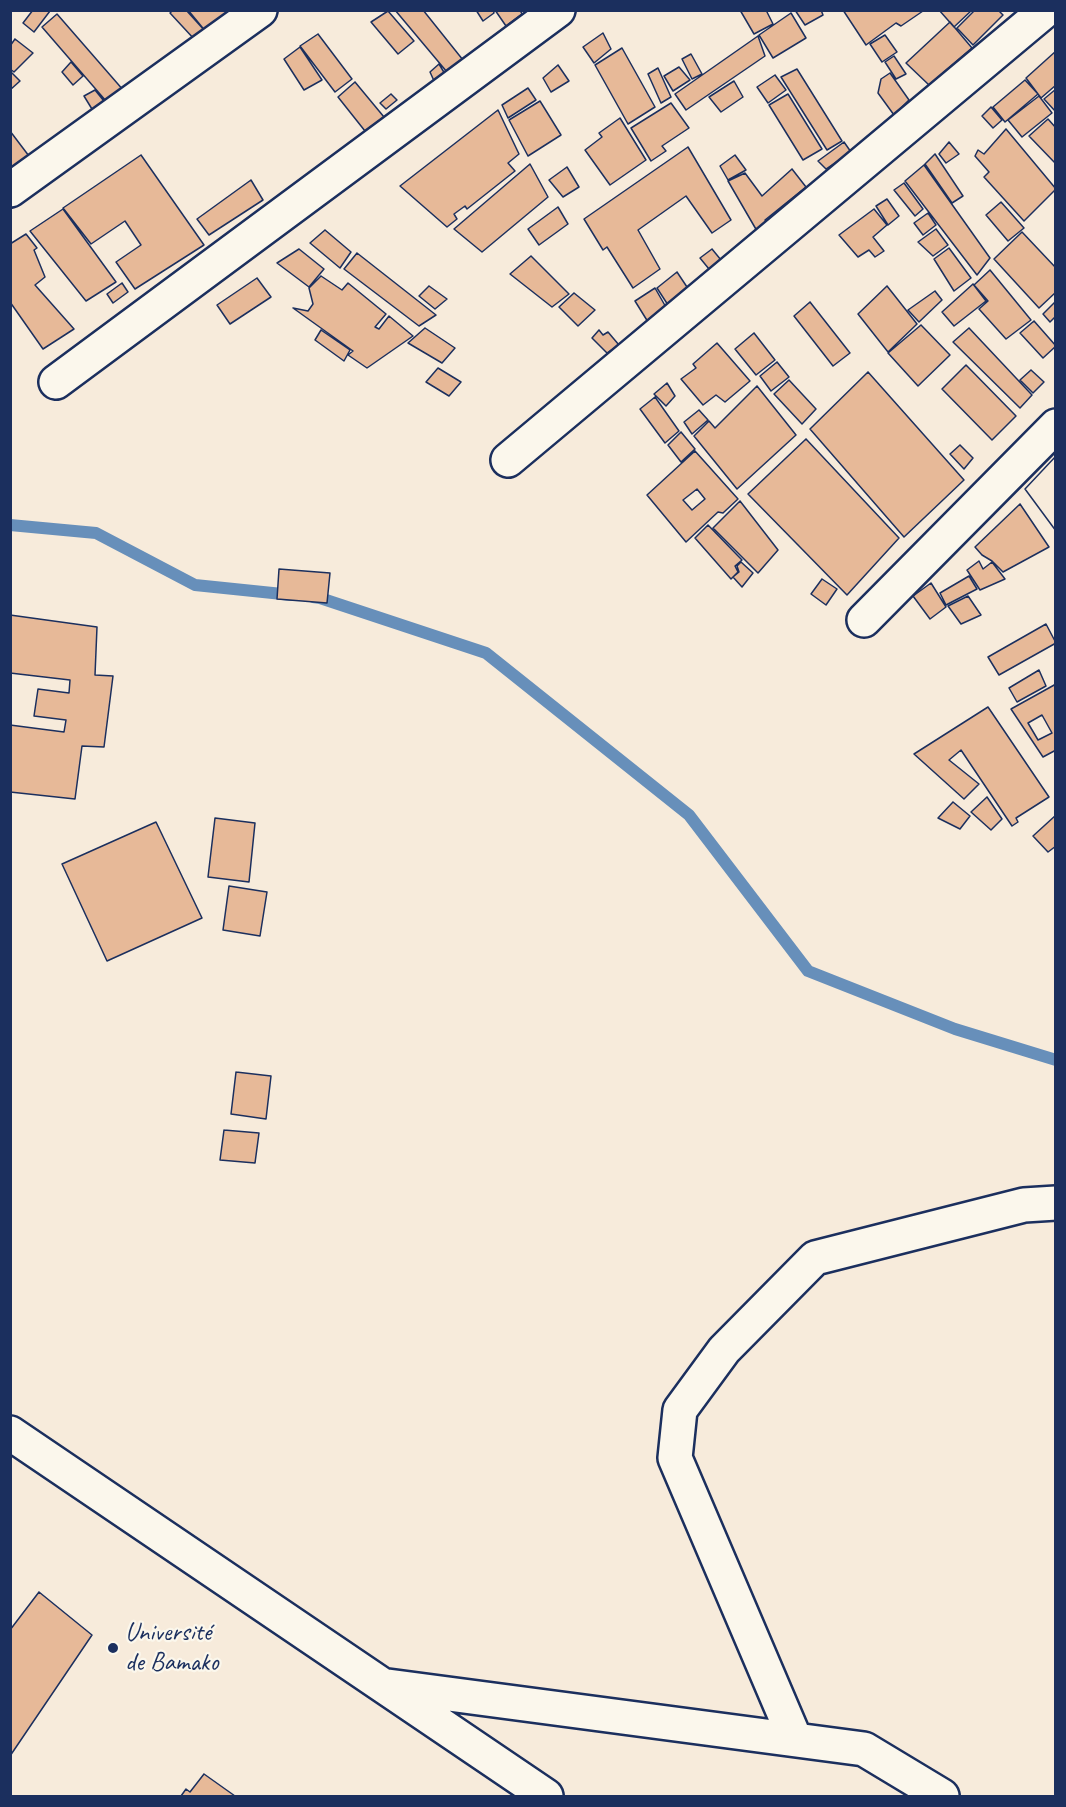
<!DOCTYPE html>
<html>
<head>
<meta charset="utf-8">
<style>
	body { margin:0 }
	#map { position:relative; width:1066px; height:1807px; overflow:hidden; background:#f7ebdb; font-family:Caveat,sans-serif }
	canvas { display:block }
	.frame { position:absolute; inset:0; border:12px solid #1b2f5e; pointer-events:none }
</style>
</head>
<body>
<div id="map">
<canvas width="1066" height="1807"></canvas>
<div class="frame"></div>
</div>
<script>
const g = document.querySelector('canvas').getContext('2d');
g.lineJoin = 'round';
const poly = rows => new Path2D(rows.map(r => 'M' + r).join(''));
function strokePath(path, color, width, dash) { g.strokeStyle = color; g.lineWidth = width; g.lineCap = dash ? 'butt' : 'round'; g.setLineDash(dash || []); g.stroke(path); }
function paint(path, color) { g.fillStyle = color; g.fill(path, 'evenodd'); }
function write(font, color, halo, rows, align = 'center') {
  g.font = font + ' Caveat,sans-serif'; g.lineWidth = 4.5; g.setLineDash([]); g.textBaseline = 'middle'; g.strokeStyle = halo; g.fillStyle = color; for (const [text, x, y, turn = 0] of rows) {
    g.save(); g.translate(x, y); g.rotate((+turn || 0) * Math.PI / 180); g.textAlign = isNaN(turn) ? turn : align; if (halo) g.strokeText(text, 0, 0); g.fillText(text, 0, 0); g.restore();
  }
}
strokePath(poly([
	[10,525,96,533,195,585,292,595],
	[313,597,320,598,486,653,689,815,808,971,955,1029,1056,1060]
]), '#678fba', 12);
const building = poly([
	[33,10,50,11,34,32,23,23,33,10],
	[173,10,186,10,205,31,195,40,170,13,173,10],
	[188,10,251,10,211,38,188,10],
	[395,10,423,10,463,60,447,72,395,10],
	[476,10,493,10,494,13,483,21,476,10],
	[495,10,520,10,522,14,506,26,495,10],
	[740,10,766,10,773,24,754,34,740,10],
	[795,10,821,10,823,15,805,25,795,10],
	[843,10,923,10,923,11,901,26,896,23,866,45,843,10],
	[939,10,972,10,954,27,939,10],
	[975,10,998,10,1003,15,973,45,957,28,975,10],
	[388,11,414,41,398,54,371,22,388,11],
	[791,13,806,38,773,58,759,35,791,13],
	[57,14,124,91,106,101,42,27,57,14],
	[950,22,972,48,929,85,906,63,950,22],
	[603,33,611,49,594,63,583,47,603,33],
	[318,34,352,79,335,92,300,46,318,34],
	[885,35,897,52,882,62,870,44,885,35],
	[758,36,765,56,686,110,675,94,758,36],
	[15,39,33,53,14,72,10,69,10,46,15,39],
	[300,47,322,80,304,90,284,59,300,47],
	[622,48,655,107,628,124,595,65,622,48],
	[1056,51,1056,85,1041,98,1026,78,1056,51],
	[691,54,702,74,692,79,682,59,691,54],
	[894,56,906,74,896,79,885,62,894,56],
	[71,62,83,76,73,85,62,72,71,62],
	[439,64,445,74,435,83,430,72,439,64],
	[558,65,569,81,551,92,543,78,558,65],
	[679,67,690,80,673,91,664,76,679,67],
	[658,68,671,97,661,103,648,74,658,68],
	[797,69,842,141,827,150,781,77,797,69],
	[10,71,20,81,10,90,10,71],
	[890,73,909,100,894,115,878,93,881,79,890,73],
	[775,75,786,90,768,103,757,87,775,75],
	[1025,80,1038,94,1005,122,993,107,1025,80],
	[734,81,743,97,721,112,709,97,734,81],
	[355,82,384,117,365,131,338,97,355,82],
	[528,88,536,100,508,118,502,105,528,88],
	[1056,89,1056,112,1044,99,1056,89],
	[95,90,108,106,95,114,84,96,95,90],
	[391,94,397,100,386,109,380,103,391,94],
	[788,94,822,149,803,160,769,105,788,94],
	[1039,96,1052,113,1022,137,1008,120,1039,96],
	[540,101,561,135,528,156,509,120,540,101],
	[671,103,689,128,662,146,666,151,651,161,631,128,671,103],
	[991,107,1002,120,993,128,982,116,991,107],
	[498,110,519,154,508,163,515,171,467,209,465,206,454,214,457,219,447,227,400,186,498,110],
	[620,118,646,160,610,185,585,150,602,137,599,133,620,118],
	[1048,119,1056,128,1056,164,1029,136,1048,119],
	[1006,129,1056,189,1024,221,984,177,989,172,975,156,978,150,984,154,1006,129],
	[10,131,32,160,10,176,10,131],
	[844,142,851,152,826,169,818,161,844,142],
	[949,142,959,154,946,163,939,154,949,142],
	[688,147,731,220,712,233,686,196,638,230,660,269,633,288,607,247,603,250,584,219,688,147],
	[935,154,963,196,952,203,925,164,935,154],
	[141,155,204,245,135,289,116,262,141,245,125,221,91,244,63,208,141,155],
	[735,155,746,170,728,180,720,166,735,155],
	[530,164,548,197,482,252,454,229,530,164],
	[924,165,990,258,977,275,905,181,924,165],
	[567,167,579,187,563,197,549,180,567,167],
	[792,169,806,187,765,220,768,223,757,231,728,181,745,173,762,196,792,169],
	[251,180,263,200,209,235,197,219,251,180],
	[904,183,923,209,915,216,894,190,904,183],
	[887,199,899,216,888,225,876,206,887,199],
	[1001,202,1024,228,1008,241,986,215,1001,202],
	[558,207,568,224,539,245,528,229,558,207],
	[63,209,116,282,86,301,30,231,63,209],
	[874,209,887,225,873,237,884,251,875,257,869,250,858,257,839,235,874,209],
	[928,213,936,225,923,235,914,223,928,213],
	[936,229,948,245,933,256,918,242,936,229],
	[325,230,351,252,340,268,310,243,325,230],
	[1022,232,1056,268,1056,292,1039,308,994,259,1022,232],
	[26,234,37,248,34,250,45,277,35,285,74,329,43,349,10,302,10,244,26,234],
	[949,248,971,278,954,291,934,259,949,248],
	[299,249,324,269,309,287,277,263,299,249],
	[712,249,721,260,709,269,700,258,712,249],
	[357,253,436,315,419,326,344,269,357,253],
	[531,256,569,294,552,307,510,274,531,256],
	[990,270,1031,320,1006,339,979,309,988,301,974,285,990,270],
	[677,272,687,287,668,305,657,288,677,272],
	[321,276,342,290,348,283,386,314,375,327,379,329,389,316,413,336,367,368,348,355,353,351,293,308,308,311,313,304,309,288,321,276],
	[257,278,271,297,230,324,217,305,257,278],
	[122,283,128,292,113,303,107,294,122,283],
	[973,284,986,301,954,326,942,312,973,284],
	[429,286,447,299,435,309,419,296,429,286],
	[887,286,917,324,888,352,858,314,887,286],
	[655,288,667,309,648,322,635,301,655,288],
	[935,291,942,300,919,322,908,310,935,291],
	[574,293,595,310,578,326,559,307,574,293],
	[1056,301,1056,316,1050,322,1043,314,1056,301],
	[810,302,850,353,833,366,794,316,810,302],
	[1034,321,1056,346,1043,358,1020,333,1034,321],
	[921,325,950,355,918,386,888,353,921,325],
	[425,328,455,348,442,363,408,343,425,328],
	[969,328,1032,395,1020,408,953,342,969,328],
	[321,330,350,350,344,361,315,340,321,330],
	[599,330,603,335,608,332,619,345,607,353,592,338,599,330],
	[754,333,775,360,756,375,735,349,754,333],
	[717,343,750,381,725,402,716,395,703,405,681,379,696,368,693,364,717,343],
	[777,362,789,377,771,391,760,376,777,362],
	[966,365,1016,416,992,440,942,389,966,365],
	[438,368,461,382,449,396,426,382,438,368],
	[1031,370,1044,382,1033,393,1020,380,1031,370],
	[868,372,964,480,904,537,810,429,868,372],
	[789,380,816,409,802,424,774,394,789,380],
	[667,383,675,396,666,406,654,394,667,383],
	[757,386,796,435,737,489,694,436,709,421,715,428,757,386],
	[655,397,679,431,665,443,640,409,655,397],
	[699,410,708,420,692,434,684,422,699,410],
	[681,432,695,449,681,462,668,445,681,432],
	[806,439,899,538,847,595,748,494,806,439],
	[960,445,973,458,964,469,950,454,960,445],
	[695,451,738,499,723,513,718,512,686,542,647,495,695,451],
	[697,489,705,499,692,510,683,500,697,489],
	[1056,456,1056,531,1025,489,1056,456],
	[1056,456,1056,531,1025,489,1056,456],
	[740,501,778,550,758,573,713,528,740,501],
	[1020,504,1049,547,1003,572,992,561,982,555,975,547,1020,504],
	[708,525,742,560,735,566,738,572,731,579,695,538,708,525],
	[979,561,983,569,992,562,1005,579,980,590,967,570,979,561],
	[741,562,753,573,742,587,733,577,739,572,737,566,741,562],
	[279,569,330,573,327,603,277,599,279,569],
	[969,576,977,589,946,605,940,593,969,576],
	[822,579,837,589,826,605,811,594,822,579],
	[931,583,946,607,930,619,913,596,931,583],
	[968,596,981,615,961,624,948,606,968,596],
	[10,615,97,627,95,675,113,676,104,747,82,746,75,799,10,792,10,725,64,732,66,720,34,716,38,689,69,693,70,680,10,673,10,615],
	[1046,624,1056,643,999,675,988,657,1046,624],
	[1039,670,1046,686,1017,702,1009,688,1039,670],
	[1056,684,1056,750,1043,757,1011,709,1056,684],
	[1042,715,1052,733,1038,740,1028,723,1042,715],
	[988,707,1049,797,1016,818,1018,822,1012,826,961,750,949,760,979,784,964,799,914,754,988,707],
	[987,797,1002,819,991,830,971,812,987,797],
	[953,802,970,816,960,829,938,818,953,802],
	[1056,815,1056,846,1048,852,1033,836,1056,815],
	[215,818,255,823,249,882,208,877,215,818],
	[156,822,202,918,107,961,62,864,156,822],
	[229,886,267,892,260,936,223,930,229,886],
	[236,1072,271,1076,266,1119,231,1114,236,1072],
	[224,1130,259,1133,255,1163,220,1160,224,1130],
	[39,1592,92,1635,10,1756,10,1630,39,1592],
	[204,1774,235,1796,181,1796,186,1789,190,1792,204,1774]
]);
paint(building, '#e7b998');
strokePath(building, '#1b2f5e', 1.5);
const minor = poly([
	[10,190,260,10],
	[56,382,558,10],
	[508,460,1046,10],
	[864,620,1056,426],
	[10,1433,546,1796],
	[388,1686,864,1749,942,1796],
	[795,1739,675,1458,680,1410,724,1350,815,1258,1024,1205,1056,1203]
]);
strokePath(minor, '#1b2f5e', 38);
strokePath(minor, '#fbf7ec', 33);
for (const [x, y, r, color] of [
	[113,1648,6,"#1b2f5e"]
]) { const dot = new Path2D(); dot.arc(x, y, r, 0, 2 * Math.PI); g.fillStyle = color; g.fill(dot); strokePath(dot, '#fbf7ec', 2); }
write('26px', '#1b2f5e', '#fbf7ec', [
	["Université",125,1633],
	["de Bamako",125,1663]
], 'left');
</script>
</body>
</html>
